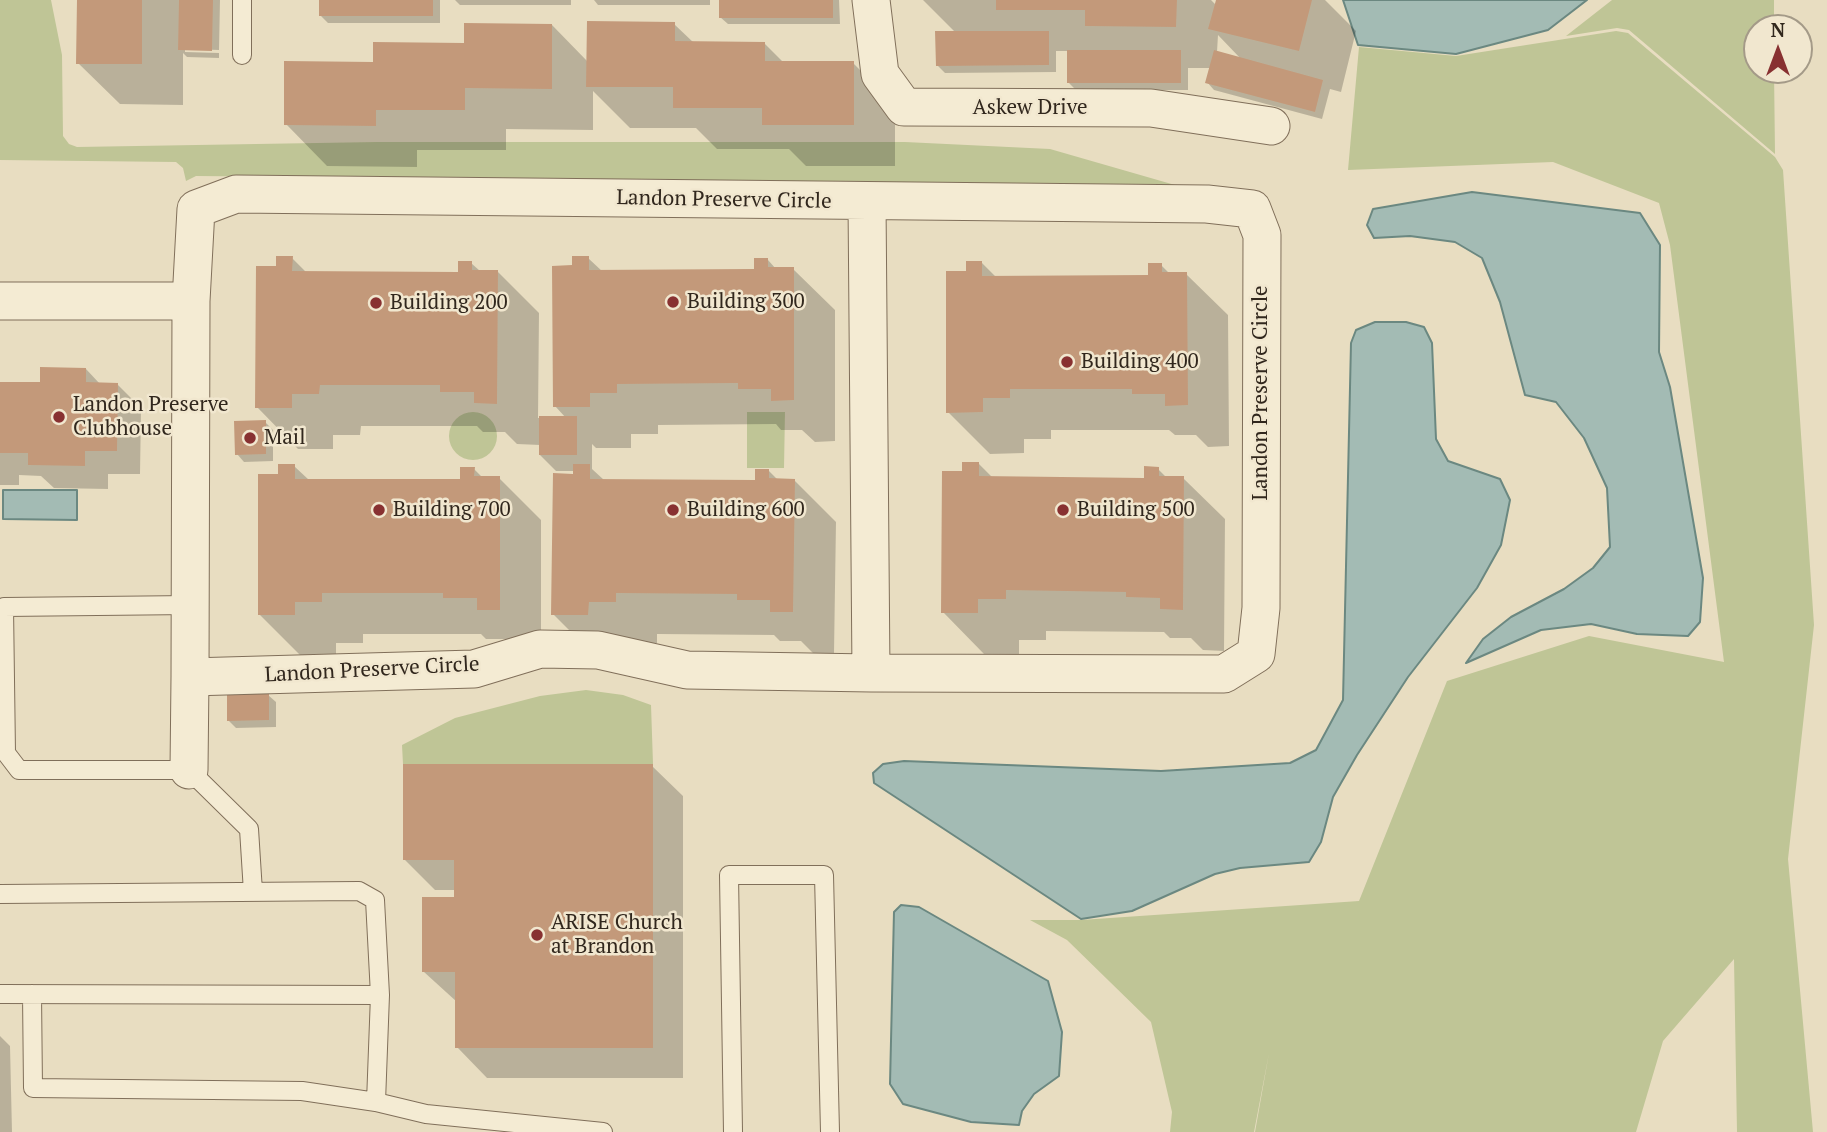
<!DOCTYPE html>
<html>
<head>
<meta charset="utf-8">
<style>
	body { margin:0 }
	#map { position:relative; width:1827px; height:1132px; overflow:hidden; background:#e8ddc1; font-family:"PT Serif",serif }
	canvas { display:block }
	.north { position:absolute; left:1743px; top:14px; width:70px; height:70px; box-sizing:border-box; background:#f1e7cf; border:2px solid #a49a88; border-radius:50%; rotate:0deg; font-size:19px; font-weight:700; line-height:28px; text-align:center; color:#31271d }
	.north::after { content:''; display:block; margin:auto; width:24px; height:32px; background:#883131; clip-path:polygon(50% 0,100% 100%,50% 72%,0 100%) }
</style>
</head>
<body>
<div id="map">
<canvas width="1827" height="1132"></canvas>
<div class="north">N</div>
</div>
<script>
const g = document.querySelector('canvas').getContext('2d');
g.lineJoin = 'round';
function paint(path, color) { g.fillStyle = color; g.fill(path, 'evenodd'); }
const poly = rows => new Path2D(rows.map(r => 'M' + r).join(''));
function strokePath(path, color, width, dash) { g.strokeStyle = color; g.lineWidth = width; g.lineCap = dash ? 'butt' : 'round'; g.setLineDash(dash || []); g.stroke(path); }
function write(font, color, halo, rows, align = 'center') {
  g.font = font + ' "PT Serif",serif'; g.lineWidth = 5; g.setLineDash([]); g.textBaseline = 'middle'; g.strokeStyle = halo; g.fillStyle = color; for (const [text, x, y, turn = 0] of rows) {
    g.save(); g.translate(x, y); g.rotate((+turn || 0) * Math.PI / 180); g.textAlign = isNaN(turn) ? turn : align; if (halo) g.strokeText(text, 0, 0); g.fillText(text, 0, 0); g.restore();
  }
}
paint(poly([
	[0,0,51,0,62,55,63,136,69,144,77,147,376,142,905,142,1050,149,1175,185,196,176,186,181,183,168,176,162,0,160],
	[1612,0,1774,0,1774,28,1757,28,1757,70,1774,70,1775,154,1629,30,1617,28,1566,36],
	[1616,31,1628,33,1775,157,1783,170,1814,625,1788,859,1813,1132,1737,1132,1734,959,1663,1041,1636,1132,1255,1132,1269,1053,1254,1132,1170,1132,1172,1112,1151,1022,1067,940,1030,920,1081,920,1359,901,1447,681,1589,636,1724,662,1670,245,1659,203,1553,162,1348,170,1359,47,1456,56],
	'449 436a24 24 0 1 1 48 0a24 24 0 1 1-48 0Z',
	[747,412,785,412,784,468,747,468],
	[586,690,623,695,651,705,653,764,403,764,402,745,455,718,540,696]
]), '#bfc596');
const water = poly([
	[1343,0,1587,0,1548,30,1456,54,1358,45,1343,0],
	[1472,192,1640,213,1660,245,1659,352,1670,387,1703,578,1700,622,1688,636,1637,634,1591,624,1541,630,1466,663,1483,639,1511,617,1564,589,1593,568,1610,547,1607,488,1584,438,1556,402,1525,395,1500,302,1482,258,1455,242,1410,236,1374,238,1367,225,1373,209,1472,192],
	[1375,322,1406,322,1424,327,1432,343,1436,439,1448,461,1500,479,1510,500,1501,545,1477,588,1408,677,1357,755,1333,797,1321,842,1309,862,1240,868,1215,874,1132,911,1081,919,874,783,873,773,883,764,904,761,1161,771,1290,763,1316,750,1343,700,1351,343,1356,330,1375,322],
	[3,490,77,490,77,520,3,519,3,490],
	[901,905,919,907,1048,981,1062,1032,1059,1076,1034,1094,1022,1111,1019,1125,971,1122,903,1104,890,1084,894,912,901,905]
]);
paint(water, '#a3bbb4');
strokePath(water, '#6b8881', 2);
paint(poly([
	[78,0,220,0,219,50,185,49,185,52,219,53,219,58,187,57,183,53,183,105,120,104,78,63],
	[321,0,440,0,440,23,328,23,321,16],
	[455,0,571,0,571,5,460,5],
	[594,0,710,0,710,5,598,5],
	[720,0,839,0,840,24,728,24,720,17],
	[923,0,1211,0,1216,5,1217,0,1325,0,1356,31,1341,92,1330,89,1322,119,1214,90,1207,82,1211,68,1188,68,1188,90,1076,90,1069,83,1069,51,1056,51,1056,72,945,73,937,65,956,33],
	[1218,35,1241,59,1217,52],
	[674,24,694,43,765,44,784,63,853,63,895,105,895,166,806,166,789,149,717,149,696,128,630,128,593,91,593,130,506,129,506,150,417,150,417,167,327,166,286,124,375,64,552,25,588,62],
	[292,258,307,273,460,274,471,263,480,271,497,271,539,313,538,418,566,418,555,406,574,267,588,258,603,272,756,271,768,260,776,269,793,269,835,310,835,441,815,442,802,430,781,430,776,424,658,425,658,434,631,434,631,448,596,448,592,444,592,469,604,480,757,482,769,471,778,480,794,480,836,522,834,653,813,653,801,641,780,641,774,635,657,634,657,643,630,643,595,656,553,614,575,471,556,471,540,455,540,445,517,444,505,432,483,432,477,426,361,426,360,435,333,435,333,449,298,449,257,407,277,268],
	[982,263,996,277,1150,276,1161,265,1170,274,1186,274,1228,315,1229,446,1208,447,1196,435,1175,435,1169,430,1051,430,1051,439,1024,439,1024,453,990,454,948,412,967,272],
	[86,369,100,384,117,384,141,408,140,474,108,474,108,489,54,488,41,476,19,475,19,485,0,485,0,383,42,384],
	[265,422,273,430,273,461,244,462,237,454],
	[979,464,993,478,1146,480,1158,469,1167,478,1183,478,1225,519,1224,651,1203,650,1191,638,1170,638,1164,632,1046,631,1046,640,1019,640,1019,654,984,654,943,612,964,473],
	[294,466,309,480,461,480,474,469,483,478,499,478,541,520,541,651,520,651,508,639,486,639,481,634,363,634,363,643,336,643,336,656,301,656,260,615,279,475],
	[268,695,276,702,276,727,236,728,228,720],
	[652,766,683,796,683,1078,487,1078,457,1047,457,1002,424,972,456,899,456,890,435,890,404,859],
	[0,1036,10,1046,12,1132,0,1132]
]), '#0003');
paint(poly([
	[77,0,142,0,142,64,76,64],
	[179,0,213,0,212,51,178,50],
	[319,0,433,0,433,16,319,16],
	[719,0,833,0,833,18,719,18],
	[996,0,1177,0,1176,27,1085,26,1085,10,996,10],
	[1216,0,1312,0,1299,51,1208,29],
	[587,21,675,22,675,41,765,42,765,61,854,61,854,125,762,125,762,108,673,108,673,87,586,87],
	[464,23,552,24,552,89,465,88,465,110,376,110,376,126,284,125,284,61,373,62,373,42,464,43],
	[935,31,1049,31,1049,65,936,66],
	[1067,50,1181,50,1181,83,1067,83],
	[1214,50,1323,80,1315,112,1205,83],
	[276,256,293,256,292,271,458,272,458,261,472,261,472,270,498,270,497,404,474,403,474,392,440,392,440,385,320,385,319,394,292,394,292,408,255,408,256,266,276,266],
	[572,256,589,256,589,270,754,269,754,258,768,258,768,267,794,267,794,400,771,401,771,389,738,389,738,383,617,384,617,393,590,393,590,407,553,407,552,266,572,265],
	[966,261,982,261,982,276,1148,275,1148,263,1162,263,1162,272,1187,272,1188,405,1165,406,1165,394,1132,394,1132,389,1010,389,1010,398,983,398,983,412,946,413,946,271,966,271],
	[40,367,86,368,86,382,118,383,117,451,85,451,85,466,28,465,28,453,0,453,0,382,40,382],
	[539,416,577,416,577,455,539,455],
	[266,420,266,454,235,455,234,421],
	[962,462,979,462,979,476,1144,478,1144,466,1159,467,1159,476,1184,476,1183,610,1160,609,1160,598,1126,597,1126,592,1006,590,1006,599,978,599,978,613,941,613,942,471,962,471],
	[278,464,295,464,295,479,460,479,460,467,475,467,474,476,500,476,500,610,477,610,477,598,443,598,443,593,322,593,322,602,295,602,295,615,258,615,258,474,278,474],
	[573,464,590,464,590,479,755,480,755,469,769,469,769,478,795,479,793,612,770,612,770,600,737,600,737,594,616,593,616,602,589,602,588,615,551,615,553,473,573,474],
	[227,693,269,693,269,720,227,721],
	[403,764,653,764,653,1048,455,1048,455,972,422,972,422,897,454,897,454,860,403,860]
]), '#c3997a');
const lane = poly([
	[242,55,242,0],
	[191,605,4,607,6,753,19,770,189,770,249,829,253,892],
	[0,894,359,891,375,900,380,995,0,994],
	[32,994,33,1088,302,1091,376,1102,426,1114,603,1132],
	[376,1102,380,995],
	[733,1132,729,875,824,875,830,1132]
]);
const street = poly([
	[871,0,880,74,904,107,1151,108,1271,126],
	[867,202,871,673],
	[0,301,191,301,196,209,236,194,1207,204,1252,209,1262,235,1261,608,1256,654,1224,674,871,673,687,670,598,650,540,649,474,669,190,677,191,301],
	[189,770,190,677]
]);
strokePath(lane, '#806f5a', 20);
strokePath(street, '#806f5a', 39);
strokePath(lane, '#f4ebd3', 18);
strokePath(street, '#f4ebd3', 37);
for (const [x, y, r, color] of [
	[673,302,7,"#883131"],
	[376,303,7,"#883131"],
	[1067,362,7,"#883131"],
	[59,417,7,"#883131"],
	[250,438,7,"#883131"],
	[379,510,7,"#883131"],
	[673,510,7,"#883131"],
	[1063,510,7,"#883131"],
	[537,935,7,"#883131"]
]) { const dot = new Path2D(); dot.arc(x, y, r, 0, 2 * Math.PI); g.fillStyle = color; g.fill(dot); strokePath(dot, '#f1e7cf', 2.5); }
write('21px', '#31271d', '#f1e7cf', [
	["Askew Drive",1030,108],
	["Landon Preserve Circle",724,200,1],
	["Landon Preserve Circle",1261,393,-90],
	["Landon Preserve Circle",372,670,-3]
]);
write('21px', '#31271d', '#f1e7cf', [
	["Building 300",687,302],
	["Building 200",390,303],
	["Building 400",1081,362],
	["Landon Preserve",73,405],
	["Clubhouse",73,429],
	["Mail",264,438],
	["Building 700",393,510],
	["Building 600",687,510],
	["Building 500",1077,510],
	["ARISE Church",551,923],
	["at Brandon",551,947]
], 'left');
</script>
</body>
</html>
